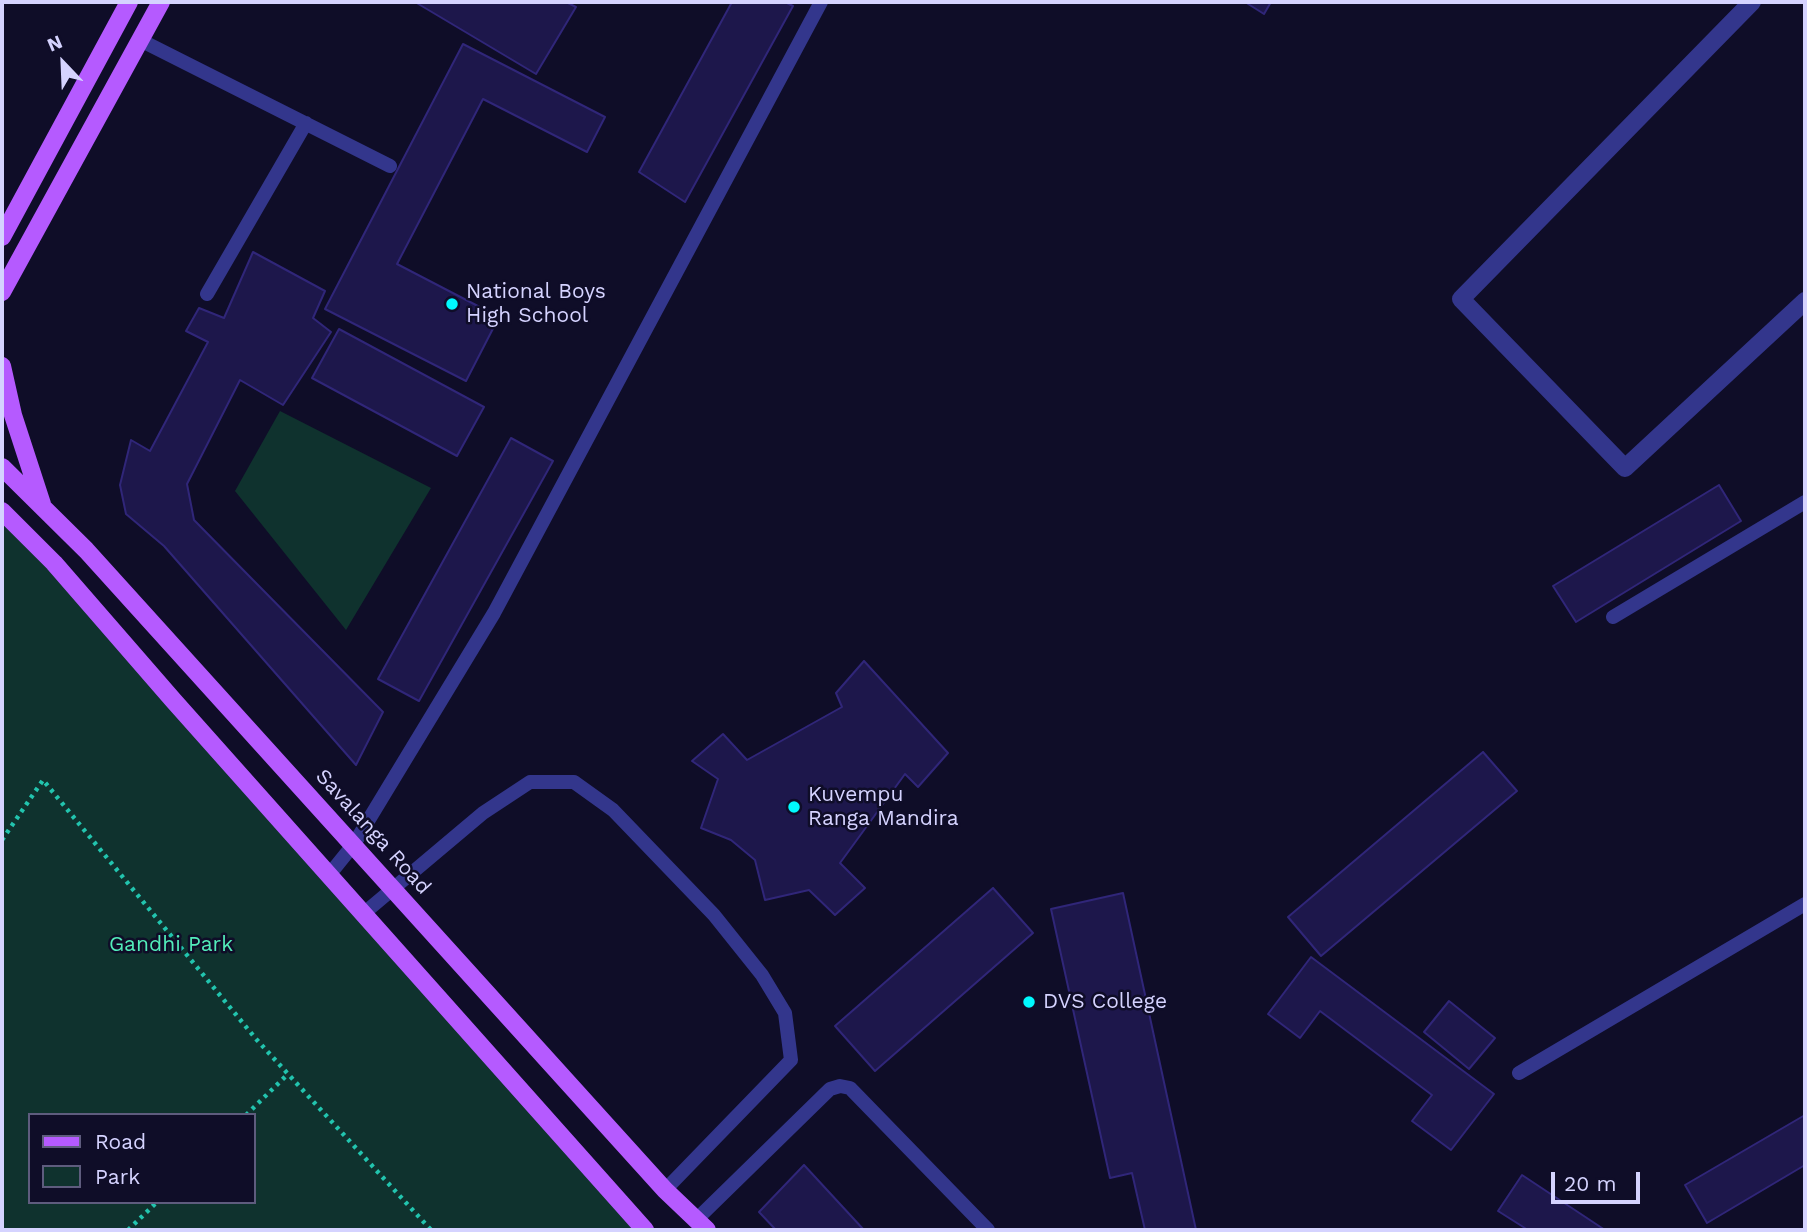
<!DOCTYPE html>
<html>
<head>
<meta charset="utf-8">
<style>
	body { margin:0 }
	#map { position:relative; width:1807px; height:1232px; overflow:hidden; background:#0f0d28; font-family:"Work Sans",sans-serif }
	canvas { display:block }
	.frame { position:absolute; inset:0; border:4px solid #d5d3ff; pointer-events:none }
	.legend { position:absolute; left:28px; top:1113px; width:228px; height:91px; box-sizing:border-box; background:#0f0d28; border:2px solid #5e5c7e; margin:0; padding:9px 12px; list-style:none; font-size:21px; color:#d5d3ff }
	.legend li { display:flex; align-items:center; gap:14px; height:35px }
	.legend b { width:35px; border:2px solid #5e5c7e }
	.north { position:absolute; left:28px; top:28px; width:70px; height:70px; -webkit-text-stroke:5px #0f0d28; paint-order:stroke; rotate:337deg; font-size:19px; font-weight:700; line-height:28px; text-align:center; color:#d5d3ff }
	.north::after { content:''; display:block; margin:auto; width:24px; height:32px; background:#d5d3ff; clip-path:polygon(50% 0,100% 100%,50% 72%,0 100%) }
	.scale { position:absolute; left:1551px; top:1172px; width:89px; height:32px; box-sizing:border-box; border:4px solid #d5d3ff; border-top:0; padding-left:9px; font-size:21px; line-height:24px; white-space:nowrap; color:#d5d3ff; -webkit-text-stroke:5px #0f0d28; paint-order:stroke }
</style>
</head>
<body>
<div id="map">
<canvas width="1807" height="1232"></canvas>
<div class="frame"></div>
<ul class="legend">
<li><b style="height:9px;background:#b55aff"></b>Road</li>
<li><b style="height:19px;background:#0f322e"></b>Park</li>
</ul>
<div class="north">N</div>
<div class="scale">20 m</div>
</div>
<script>
const g = document.querySelector('canvas').getContext('2d');
g.lineJoin = 'round';
function paint(path, color) { g.fillStyle = color; g.fill(path, 'evenodd'); }
const poly = rows => new Path2D(rows.map(r => 'M' + r).join(''));
function strokePath(path, color, width, dash) { g.strokeStyle = color; g.lineWidth = width; g.lineCap = dash ? 'butt' : 'round'; g.setLineDash(dash || []); g.stroke(path); }
function write(font, color, halo, rows, align = 'center') {
  g.font = font + ' "Work Sans",sans-serif'; g.lineWidth = 5; g.setLineDash([]); g.textBaseline = 'middle'; g.strokeStyle = halo; g.fillStyle = color; for (const [text, x, y, turn = 0] of rows) {
    g.save(); g.translate(x, y); g.rotate((+turn || 0) * Math.PI / 180); g.textAlign = isNaN(turn) ? turn : align; if (halo) g.strokeText(text, 0, 0); g.fillText(text, 0, 0); g.restore();
  }
}
paint(poly([
	[280,411,431,488,346,630,235,491],
	[2,504,655,1230,2,1230],
	[30,1115,254,1115,254,1202,30,1202]
]), '#0f322e');
const building = poly([
	[415,2,566,2,576,7,536,74,415,2],
	[732,2,785,2,793,6,685,202,639,172,732,2],
	[1245,2,1271,2,1264,14,1245,2],
	[463,44,605,117,587,152,483,99,397,264,499,317,466,381,325,309,463,44],
	[253,252,325,291,313,318,331,332,283,405,240,380,187,484,194,520,383,712,356,765,164,546,126,514,120,485,131,440,150,451,208,342,186,331,199,308,224,318,253,252],
	[339,329,484,407,457,456,312,378,339,329],
	[511,438,553,461,419,701,378,679,511,438],
	[1719,485,1741,521,1576,622,1553,586,1719,485],
	[864,661,948,753,918,787,905,774,840,863,865,888,835,915,809,890,765,900,755,860,731,840,701,828,718,779,692,761,723,734,747,760,842,707,836,693,864,661],
	[1483,752,1517,791,1321,956,1288,917,1483,752],
	[993,888,1033,933,875,1071,835,1026,993,888],
	[1123,893,1196,1230,1145,1230,1132,1173,1110,1178,1051,909,1123,893],
	[1311,957,1494,1094,1451,1150,1412,1121,1432,1095,1320,1011,1300,1038,1268,1014,1311,957],
	[1449,1001,1495,1038,1469,1069,1424,1032,1449,1001],
	[1805,1115,1805,1165,1707,1223,1685,1185,1805,1115],
	[804,1165,864,1230,776,1230,759,1212,804,1165],
	[1522,1175,1605,1230,1528,1230,1498,1211,1522,1175]
]);
paint(building, '#1d174b');
strokePath(building, '#302679', 2);
strokePath(poly([
	[2,840,43,780,256,1039,431,1230],
	[246,1115,288,1074],
	[128,1230,157,1202]
]), '#22c4ae', 4.5, [3.5, 5]);
strokePath(poly([
	[140,40,390,166],
	[207,294,306,123],
	[1613,617,1805,502],
	[329,875,354,844,494,613,821,2],
	[363,914,483,813,530,782,574,782,613,810,714,915,762,975,785,1013,791,1060,665,1190],
	[1519,1073,1805,904],
	[697,1219,830,1089,840,1086,850,1088,988,1230]
]), '#33368c', 14);
strokePath(poly([
	[1752,2,1461,299,1625,468,1805,301]
]), '#33368c', 18);
strokePath(poly([
	[2,237,129,2],
	[2,292,161,2],
	[2,366,13,415,42,504],
	[2,467,86,550,665,1190,707,1230],
	[2,511,54,563,173,700,645,1230]
]), '#b55aff', 18);
for (const [x, y, r, color] of [
	[452,304,7,"#00f9fe"],
	[794,807,7,"#00f9fe"],
	[1029,1002,7,"#00f9fe"]
]) { const dot = new Path2D(); dot.arc(x, y, r, 0, 2 * Math.PI); g.fillStyle = color; g.fill(dot); strokePath(dot, '#0f0d28', 2.5); }
write('21px', '#d5d3ff', '#0f0d28', [
	["National Boys",466,292],
	["High School",466,316],
	["Kuvempu",808,795],
	["Ranga Mandira",808,819],
	["DVS College",1043,1002]
], 'left');
write('21px', '#d5d3ff', '#0f0d28', [
	["Savalanga Road",373,832,48]
]);
write('21px', '#53ecba', '#0f0d28', [
	["Gandhi Park",171,945]
]);
</script>
</body>
</html>
